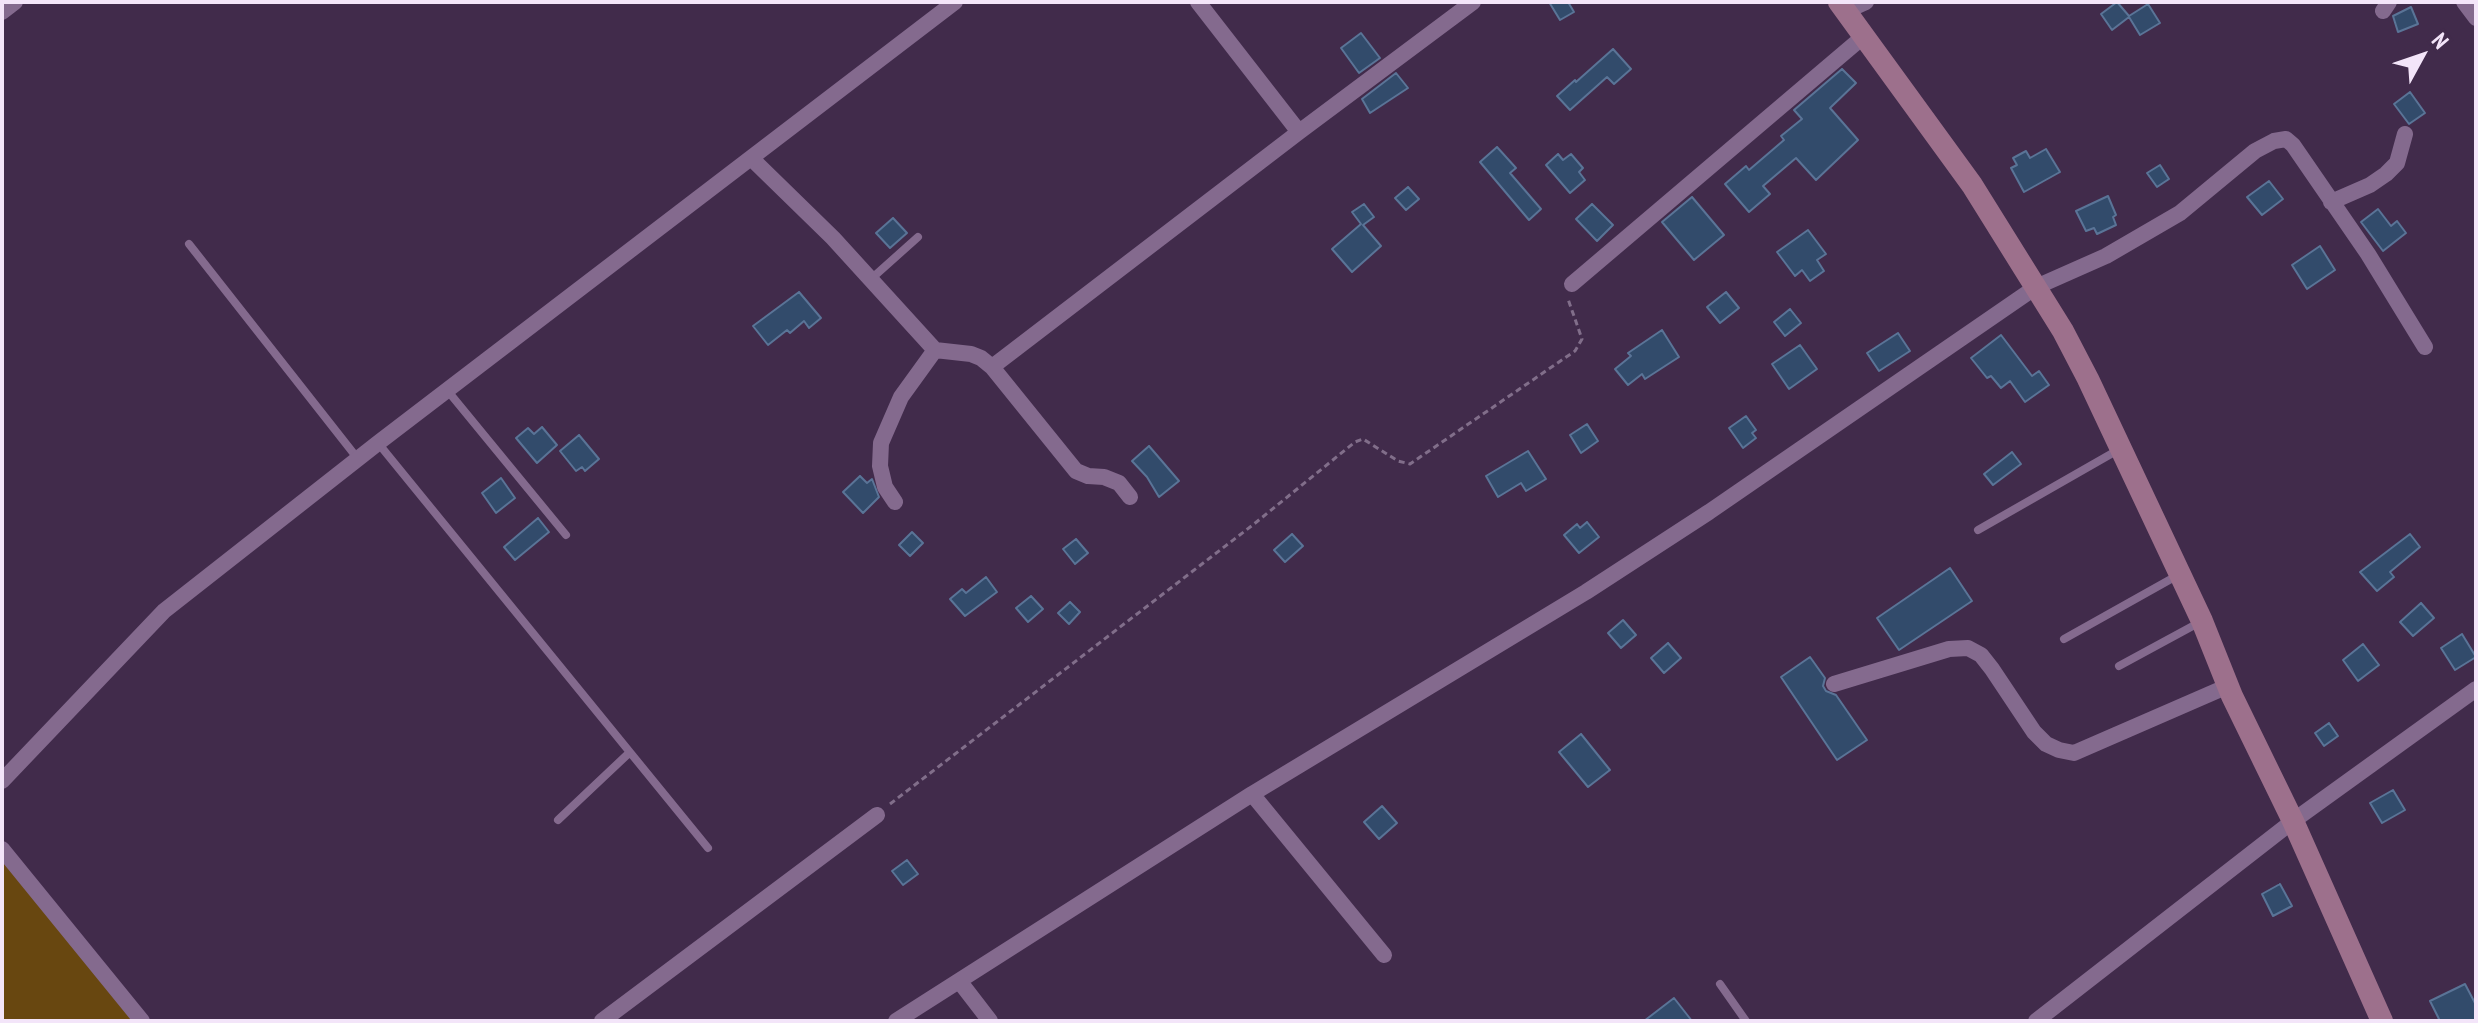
<!DOCTYPE html>
<html>
<head>
<meta charset="utf-8">
<style>
	body { margin:0 }
	#map { position:relative; width:2478px; height:1023px; overflow:hidden; background:#412b4b; font-family:"PT Sans Narrow",sans-serif }
	canvas { display:block }
	.frame { position:absolute; inset:0; border:4px solid #f3e5f9; pointer-events:none }
	.north { position:absolute; left:2382px; top:16px; width:80px; height:80px; -webkit-text-stroke:6px #412b4b; paint-order:stroke; rotate:50deg; font-size:22px; font-weight:700; line-height:32px; text-align:center; color:#f3e5f9 }
	.north::after { content:''; display:block; margin:auto; width:28px; height:36px; background:#f3e5f9; clip-path:polygon(50% 0,100% 100%,50% 72%,0 100%) }
</style>
</head>
<body>
<div id="map">
<canvas width="2478" height="1023"></canvas>
<div class="frame"></div>
<div class="north">N</div>
</div>
<script>
const g = document.querySelector('canvas').getContext('2d');
g.lineJoin = 'round';
function paint(path, color) { g.fillStyle = color; g.fill(path, 'evenodd'); }
const poly = rows => new Path2D(rows.map(r => 'M' + r).join(''));
function strokePath(path, color, width, dash) { g.strokeStyle = color; g.lineWidth = width; g.lineCap = dash ? 'butt' : 'round'; g.setLineDash(dash || []); g.stroke(path); }
paint(poly([
	[2,850,136,1021,2,1021]
]), '#684710');
const building = poly([
	[1549,2,1568,2,1574,12,1560,20,1549,2],
	[2117,2,2129,16,2148,4,2160,23,2140,35,2129,17,2112,30,2101,14,2117,2],
	[2411,7,2418,24,2398,32,2393,16,2411,7],
	[1361,33,1380,58,1359,73,1341,48,1361,33],
	[1613,49,1631,69,1614,84,1607,77,1570,110,1557,96,1575,80,1576,82,1613,49],
	[1842,69,1856,83,1830,108,1858,140,1816,180,1796,158,1763,186,1770,194,1749,212,1725,184,1746,166,1749,170,1784,140,1781,136,1802,119,1794,110,1842,69],
	[1396,73,1408,88,1370,113,1362,99,1396,73],
	[2410,92,2425,113,2409,124,2394,104,2410,92],
	[1497,147,1516,168,1510,173,1541,209,1529,220,1480,162,1497,147],
	[2046,149,2060,172,2024,192,2011,168,2017,165,2013,158,2026,151,2030,158,2046,149],
	[1558,154,1563,160,1571,154,1583,168,1579,172,1585,180,1570,193,1546,165,1558,154],
	[2160,165,2169,179,2157,187,2147,173,2160,165],
	[2269,181,2283,199,2262,215,2247,197,2269,181],
	[1408,187,1419,199,1406,210,1395,198,1408,187],
	[2108,196,2116,215,2113,217,2116,225,2097,234,2094,228,2086,231,2076,211,2108,196],
	[1692,197,1724,235,1694,260,1662,222,1692,197],
	[1364,204,1374,217,1363,225,1381,246,1352,272,1332,249,1361,224,1352,212,1364,204],
	[1592,204,1613,225,1597,241,1576,219,1592,204],
	[2378,209,2391,226,2397,221,2406,233,2383,251,2361,222,2378,209],
	[893,218,907,233,890,248,876,233,893,218],
	[1808,230,1826,254,1817,260,1824,271,1810,281,1802,270,1795,276,1777,252,1808,230],
	[2320,246,2335,270,2307,289,2292,265,2320,246],
	[799,292,821,318,809,328,804,321,790,333,787,330,768,345,753,326,799,292],
	[1726,292,1739,308,1720,323,1707,307,1726,292],
	[1790,309,1801,323,1785,336,1774,322,1790,309],
	[1662,330,1679,357,1645,379,1642,374,1628,385,1615,369,1631,356,1628,353,1662,330],
	[1898,333,1910,351,1879,371,1867,353,1898,333],
	[2001,335,2032,376,2039,371,2049,385,2025,402,2010,381,2001,388,1991,376,1987,378,1971,358,2001,335],
	[1800,345,1817,369,1789,389,1772,364,1800,345],
	[1746,416,1756,430,1752,433,1756,438,1743,448,1729,428,1746,416],
	[1587,424,1598,441,1581,453,1570,435,1587,424],
	[542,427,557,445,537,463,516,438,528,428,534,434,542,427],
	[579,435,599,459,585,471,582,467,576,471,560,451,579,435],
	[1149,446,1179,481,1159,497,1147,477,1132,461,1149,446],
	[1528,451,1546,479,1526,491,1521,483,1498,497,1486,476,1528,451],
	[2012,452,2021,464,1993,485,1984,474,2012,452],
	[860,476,867,483,872,479,879,497,863,513,843,492,860,476],
	[501,478,515,498,496,513,482,493,501,478],
	[538,518,549,532,515,560,504,547,538,518],
	[1587,522,1599,537,1579,553,1564,535,1577,524,1580,528,1587,522],
	[912,532,923,543,910,556,899,545,912,532],
	[1292,534,1303,546,1285,562,1274,550,1292,534],
	[2410,534,2420,547,2390,572,2394,577,2377,591,2360,572,2410,534],
	[1076,539,1088,553,1075,564,1063,549,1076,539],
	[1950,568,1972,601,1899,650,1877,618,1950,568],
	[986,577,997,592,965,616,950,599,962,589,966,593,986,577],
	[1031,596,1043,609,1028,622,1016,608,1031,596],
	[1070,602,1080,612,1069,624,1058,613,1070,602],
	[2421,603,2434,618,2413,636,2400,622,2421,603],
	[1623,620,1636,635,1621,648,1608,633,1623,620],
	[2462,634,2476,657,2455,670,2441,648,2462,634],
	[1668,643,1681,658,1664,673,1651,658,1668,643],
	[2363,644,2379,665,2358,681,2343,660,2363,644],
	[1810,657,1825,678,1823,686,1826,691,1836,695,1867,740,1837,760,1781,677,1810,657],
	[2329,723,2338,736,2324,746,2315,733,2329,723],
	[1581,734,1610,770,1588,787,1559,752,1581,734],
	[2393,790,2405,810,2382,823,2370,803,2393,790],
	[1382,806,1397,823,1379,839,1364,822,1382,806],
	[907,860,918,874,903,885,892,871,907,860],
	[2280,884,2292,906,2273,916,2262,894,2280,884],
	[2465,984,2476,1005,2476,1021,2440,1021,2430,1001,2465,984],
	[1674,998,1692,1021,1644,1021,1674,998]
]);
paint(building, '#324b6b');
strokePath(building, '#5a7497', 2);
strokePath(poly([
	[890,804,1254,524,1355,442,1363,439,1398,461,1410,464,1575,351,1582,339,1568,299]
]), '#816e8a', 3, [6, 4]);
strokePath(poly([
	[189,244,358,459],
	[871,279,918,237],
	[447,390,566,535],
	[378,443,708,848],
	[1978,530,2118,450],
	[2064,639,2180,574],
	[2119,666,2202,621],
	[558,820,629,753],
	[1720,984,1746,1021]
]), '#846a8e', 8);
strokePath(poly([
	[1198,2,1299,132],
	[2464,2,2476,18],
	[1846,11,1866,2],
	[2383,11,2389,2],
	[2,12,15,2],
	[751,158,833,238,935,350,971,354,981,358,992,367,1076,471,1088,476,1104,477,1119,483,1130,497],
	[2331,202,2370,185,2386,174,2397,163,2405,134],
	[1572,284,1864,36],
	[992,367,1299,132,1473,2],
	[895,502,885,487,880,466,881,443,901,397,935,350],
	[1834,684,1949,649,1968,648,1981,655,1992,669,2034,732,2046,744,2059,750,2074,753,2228,686],
	[2,781,164,611,378,443,955,2],
	[1252,794,1384,955],
	[2,849,142,1021],
	[960,982,990,1021],
	[602,1021,877,815],
	[896,1021,1252,794,1586,592,1709,512,2036,287,2106,256,2180,213,2255,151,2274,141,2286,139,2293,145,2368,254,2425,347],
	[2036,1021,2293,821,2476,689]
]), '#846a8e', 16);
strokePath(poly([
	[1839,2,1972,185,2063,331,2088,379,2202,621,2232,696,2293,821,2382,1021]
]), '#9d708c', 22);
</script>
</body>
</html>
